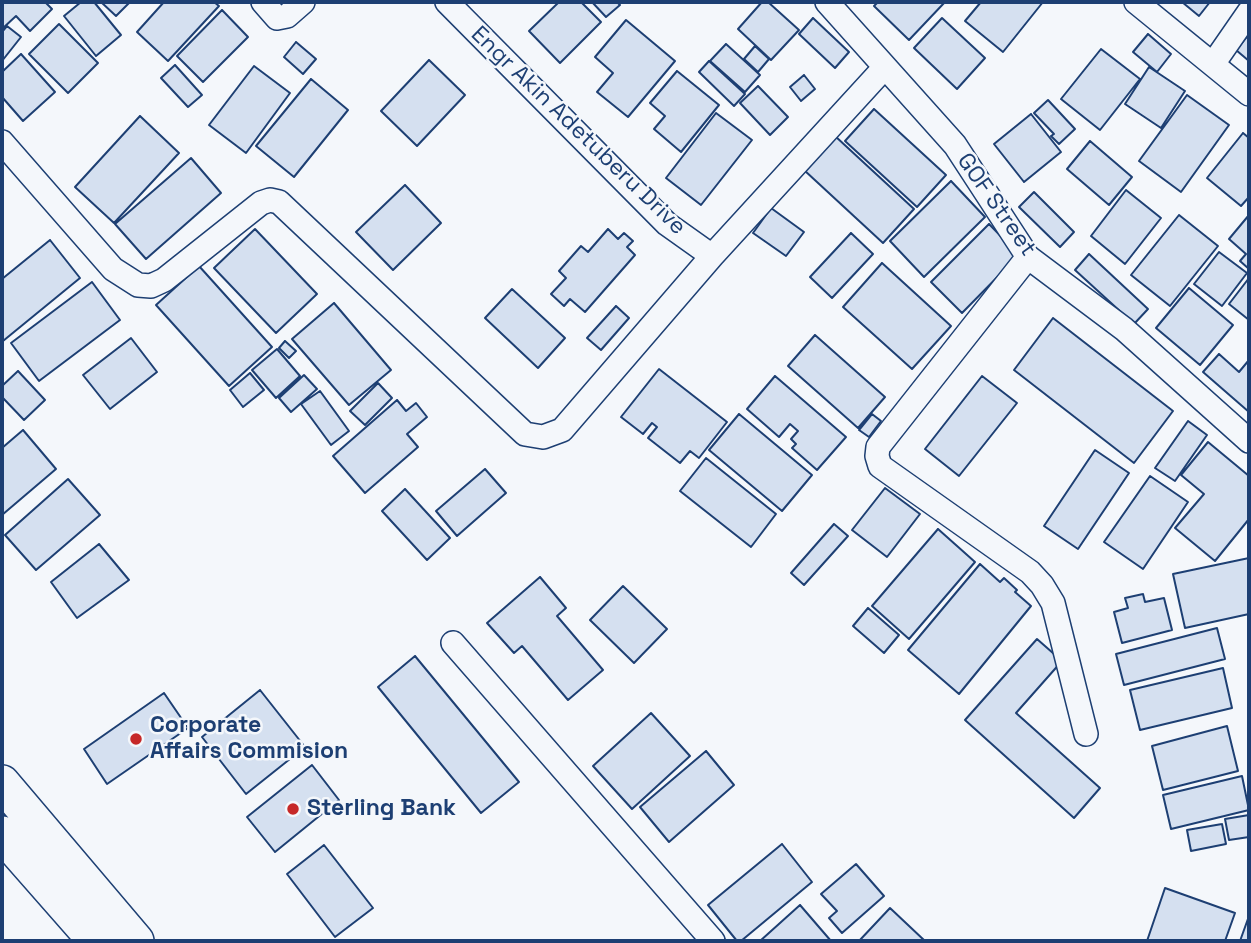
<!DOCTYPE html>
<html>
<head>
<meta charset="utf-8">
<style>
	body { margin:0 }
	#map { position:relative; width:1251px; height:943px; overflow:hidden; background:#f4f7fb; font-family:"Space Grotesk",sans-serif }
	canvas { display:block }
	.frame { position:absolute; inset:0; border:4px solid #1d3f73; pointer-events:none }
</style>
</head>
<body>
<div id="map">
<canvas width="1251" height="943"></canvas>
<div class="frame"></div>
</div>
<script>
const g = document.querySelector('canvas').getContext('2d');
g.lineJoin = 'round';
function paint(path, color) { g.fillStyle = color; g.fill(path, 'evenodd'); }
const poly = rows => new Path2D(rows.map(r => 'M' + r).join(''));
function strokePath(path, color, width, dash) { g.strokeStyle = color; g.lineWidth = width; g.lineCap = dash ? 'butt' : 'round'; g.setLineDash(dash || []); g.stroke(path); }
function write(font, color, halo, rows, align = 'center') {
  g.font = font + ' "Space Grotesk",sans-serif'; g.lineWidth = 5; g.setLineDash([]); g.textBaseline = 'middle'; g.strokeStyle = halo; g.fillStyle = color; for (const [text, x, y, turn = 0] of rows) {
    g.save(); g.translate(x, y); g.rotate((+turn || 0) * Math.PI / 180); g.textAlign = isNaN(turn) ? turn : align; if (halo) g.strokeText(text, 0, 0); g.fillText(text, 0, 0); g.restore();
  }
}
const building = poly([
	[2,2,45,2,52,9,30,31,16,16,2,29,2,2],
	[81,2,94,2,121,35,96,56,64,16,81,2],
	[101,2,130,2,116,16,101,2],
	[164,2,214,2,219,6,168,61,137,32,164,2],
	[559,2,581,2,601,22,560,63,529,31,559,2],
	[592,2,617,2,620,5,606,17,592,2],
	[762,2,768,2,799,30,771,60,738,29,762,2],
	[878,2,945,2,909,40,874,6,878,2],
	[981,2,1043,2,1003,52,965,21,981,2],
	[1182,2,1210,2,1199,16,1182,2],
	[222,10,248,37,203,82,177,56,222,10],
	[813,18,849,52,835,68,799,34,813,18],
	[942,18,985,58,957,89,914,48,942,18],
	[626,20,675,61,628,117,597,92,613,73,595,57,626,20],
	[59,24,98,63,68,93,29,54,59,24],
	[7,26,21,37,2,61,2,32,7,26],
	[1148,34,1171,54,1157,72,1133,52,1148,34],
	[1249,34,1249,61,1236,50,1249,34],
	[296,42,316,59,303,74,284,57,296,42],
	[726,44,760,75,745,92,710,61,726,44],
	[755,46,769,59,758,72,744,59,755,46],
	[1101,49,1140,79,1100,130,1061,99,1101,49],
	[21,54,55,92,23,121,2,97,2,72,21,54],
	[429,60,465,95,417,146,381,111,429,60],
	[709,61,745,94,734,106,699,72,709,61],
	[175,65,202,95,188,107,161,78,175,65],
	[254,66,290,93,246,153,209,125,254,66],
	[1149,67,1185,91,1161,128,1125,104,1149,67],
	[677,71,719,105,681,152,654,129,665,116,650,103,677,71],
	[804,75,815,89,801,101,790,87,804,75],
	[311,79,348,110,294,177,256,146,311,79],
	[758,86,788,117,770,135,740,103,758,86],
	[1187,95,1229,125,1181,192,1139,161,1187,95],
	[1048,100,1075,129,1059,144,1051,136,1054,134,1034,113,1048,100],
	[874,109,946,175,917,207,845,141,874,109],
	[716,113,752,140,701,205,666,178,716,113],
	[1031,114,1061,152,1024,182,994,144,1031,114],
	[140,116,179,153,114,223,75,187,140,116],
	[1243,133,1249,138,1249,197,1241,206,1207,178,1243,133],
	[835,136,914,209,883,243,804,170,835,136],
	[1090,141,1132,177,1109,205,1067,169,1090,141],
	[191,158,221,193,146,259,115,224,191,158],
	[951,181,985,217,924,277,890,241,951,181],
	[405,185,441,223,393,270,356,232,405,185],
	[1126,190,1161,218,1125,264,1091,236,1126,190],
	[1034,192,1074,232,1060,247,1019,207,1034,192],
	[771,208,804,232,786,256,753,233,771,208],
	[1179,215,1218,246,1170,306,1131,275,1179,215],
	[1249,215,1249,269,1240,261,1246,254,1229,239,1249,215],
	[989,224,1019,255,962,313,931,282,989,224],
	[255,229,317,294,276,333,214,268,255,229],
	[608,229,618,239,624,233,633,241,627,247,635,255,585,312,570,299,564,306,551,294,566,278,559,271,581,246,588,252,608,229],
	[851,233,873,254,832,298,810,277,851,233],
	[50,240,80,278,3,341,2,279,50,240],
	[1219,252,1247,273,1222,306,1194,284,1219,252],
	[1089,254,1148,309,1134,324,1075,270,1089,254],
	[882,263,951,326,912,369,843,307,882,263],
	[199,266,272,347,229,386,156,305,199,266],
	[1249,278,1249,320,1229,304,1249,278],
	[92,282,120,320,39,381,11,343,92,282],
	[1189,288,1233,325,1200,365,1156,328,1189,288],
	[512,289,565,338,538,368,485,318,512,289],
	[334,303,391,370,349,405,292,339,334,303],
	[616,306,629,318,601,350,587,338,616,306],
	[1053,318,1173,411,1134,463,1014,370,1053,318],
	[815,335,885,397,858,428,788,366,815,335],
	[131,338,157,372,110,409,83,375,131,338],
	[285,341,296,351,289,358,279,348,285,341],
	[277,349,300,376,276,398,252,370,277,349],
	[1219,354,1239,372,1249,360,1249,412,1203,372,1219,354],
	[659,369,727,422,699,458,690,451,680,463,648,438,657,427,652,423,643,434,621,417,659,369],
	[18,371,45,400,24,420,2,397,2,386,18,371],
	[250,373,264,390,243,407,230,390,250,373],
	[304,375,317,389,291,412,279,398,304,375],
	[775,376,846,437,817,470,792,448,796,444,791,439,798,431,790,424,779,437,747,409,775,376],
	[982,376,1017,403,959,476,925,449,982,376],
	[378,383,392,398,365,425,350,411,378,383],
	[320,391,349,431,331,445,301,404,320,391],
	[397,400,406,411,416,403,427,417,407,434,418,447,365,493,333,456,397,400],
	[739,414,812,475,782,511,709,450,739,414],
	[872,414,881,421,869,437,859,430,872,414],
	[1188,421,1207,435,1175,481,1155,468,1188,421],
	[23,430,56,469,2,515,2,448,23,430],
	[1208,442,1249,476,1249,519,1215,561,1175,528,1204,494,1181,475,1208,442],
	[1095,450,1129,473,1078,549,1044,526,1095,450],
	[706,458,776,514,751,547,680,491,706,458],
	[485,469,506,493,457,536,436,511,485,469],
	[1150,476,1188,502,1143,569,1104,542,1150,476],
	[68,479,100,515,36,570,5,535,68,479],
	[885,488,920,514,887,557,852,530,885,488],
	[405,489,450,538,427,560,382,511,405,489],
	[834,524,848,536,804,585,791,573,834,524],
	[938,529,975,562,909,639,872,606,938,529],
	[99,544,129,580,77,618,51,582,99,544],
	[1249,558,1249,614,1185,628,1173,574,1249,558],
	[980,564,1000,582,1004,578,1017,590,1015,592,1031,606,959,694,908,650,980,564],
	[540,577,566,608,557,616,603,670,568,700,522,646,514,653,487,623,540,577],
	[623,586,667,629,634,663,590,620,623,586],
	[1143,594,1145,602,1164,598,1172,630,1122,643,1114,612,1128,608,1125,598,1143,594],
	[868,608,899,635,884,653,853,626,868,608],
	[1217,628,1225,659,1124,685,1116,654,1217,628],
	[1037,639,1062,661,1016,713,1100,788,1074,818,965,720,1037,639],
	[415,656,519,782,481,813,378,687,415,656],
	[1223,668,1232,708,1140,730,1130,690,1223,668],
	[260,690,305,747,246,794,202,737,260,690],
	[164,693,188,728,107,784,84,749,164,693],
	[651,713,690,756,632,809,593,766,651,713],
	[1227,726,1238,771,1163,790,1152,746,1227,726],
	[706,751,734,785,669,842,640,807,706,751],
	[312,765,339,800,275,852,247,817,312,765],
	[1242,776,1249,810,1171,829,1163,795,1242,776],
	[1249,815,1249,837,1229,840,1225,819,1249,815],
	[1222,824,1226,844,1191,851,1187,830,1222,824],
	[782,844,812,882,741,941,737,941,708,905,782,844],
	[324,845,373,908,335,937,287,874,324,845],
	[856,864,884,896,842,933,829,918,837,911,821,894,856,864],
	[1165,888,1235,913,1225,941,1147,941,1165,888],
	[800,905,831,941,760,941,800,905],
	[890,908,925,941,859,941,890,908],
	[1249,916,1249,941,1240,941,1249,916]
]);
paint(building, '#d5e0f0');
strokePath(building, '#1d3f73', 2);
const minor = poly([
	[263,2,277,18,287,16,303,2],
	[447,2,667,224,712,256],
	[827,2,955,145,1028,257,1124,329,1249,441],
	[1136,2,1249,94],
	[1213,64,1249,12],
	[2,142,113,269,138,285,151,286,164,280,261,203,270,200,279,202,525,434,543,437,562,430,712,256,885,67],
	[1028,257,878,447,877,456,880,466,1030,572,1042,585,1053,603,1086,734],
	[453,643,713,941]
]);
const primary = poly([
	[2,783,136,941],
	[2,834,96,941]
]);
strokePath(minor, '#1d3f73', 26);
strokePath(primary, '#1d3f73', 38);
strokePath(minor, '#f4f7fb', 23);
strokePath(primary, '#f4f7fb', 35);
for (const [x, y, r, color] of [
	[136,739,7,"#c62828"],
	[293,809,7,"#c62828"]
]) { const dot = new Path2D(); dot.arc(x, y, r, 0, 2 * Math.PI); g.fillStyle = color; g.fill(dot); strokePath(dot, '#f4f7fb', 2.5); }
write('23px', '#1d3f73', '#f4f7fb', [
	["Engr Akin Adetuberu Drive",578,131,44],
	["GOF Street",996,205,55]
]);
write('bold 23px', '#1d3f73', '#f4f7fb', [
	["Corporate",150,726],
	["Affairs Commision",150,752],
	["Sterling Bank",307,809]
], 'left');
</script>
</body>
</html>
